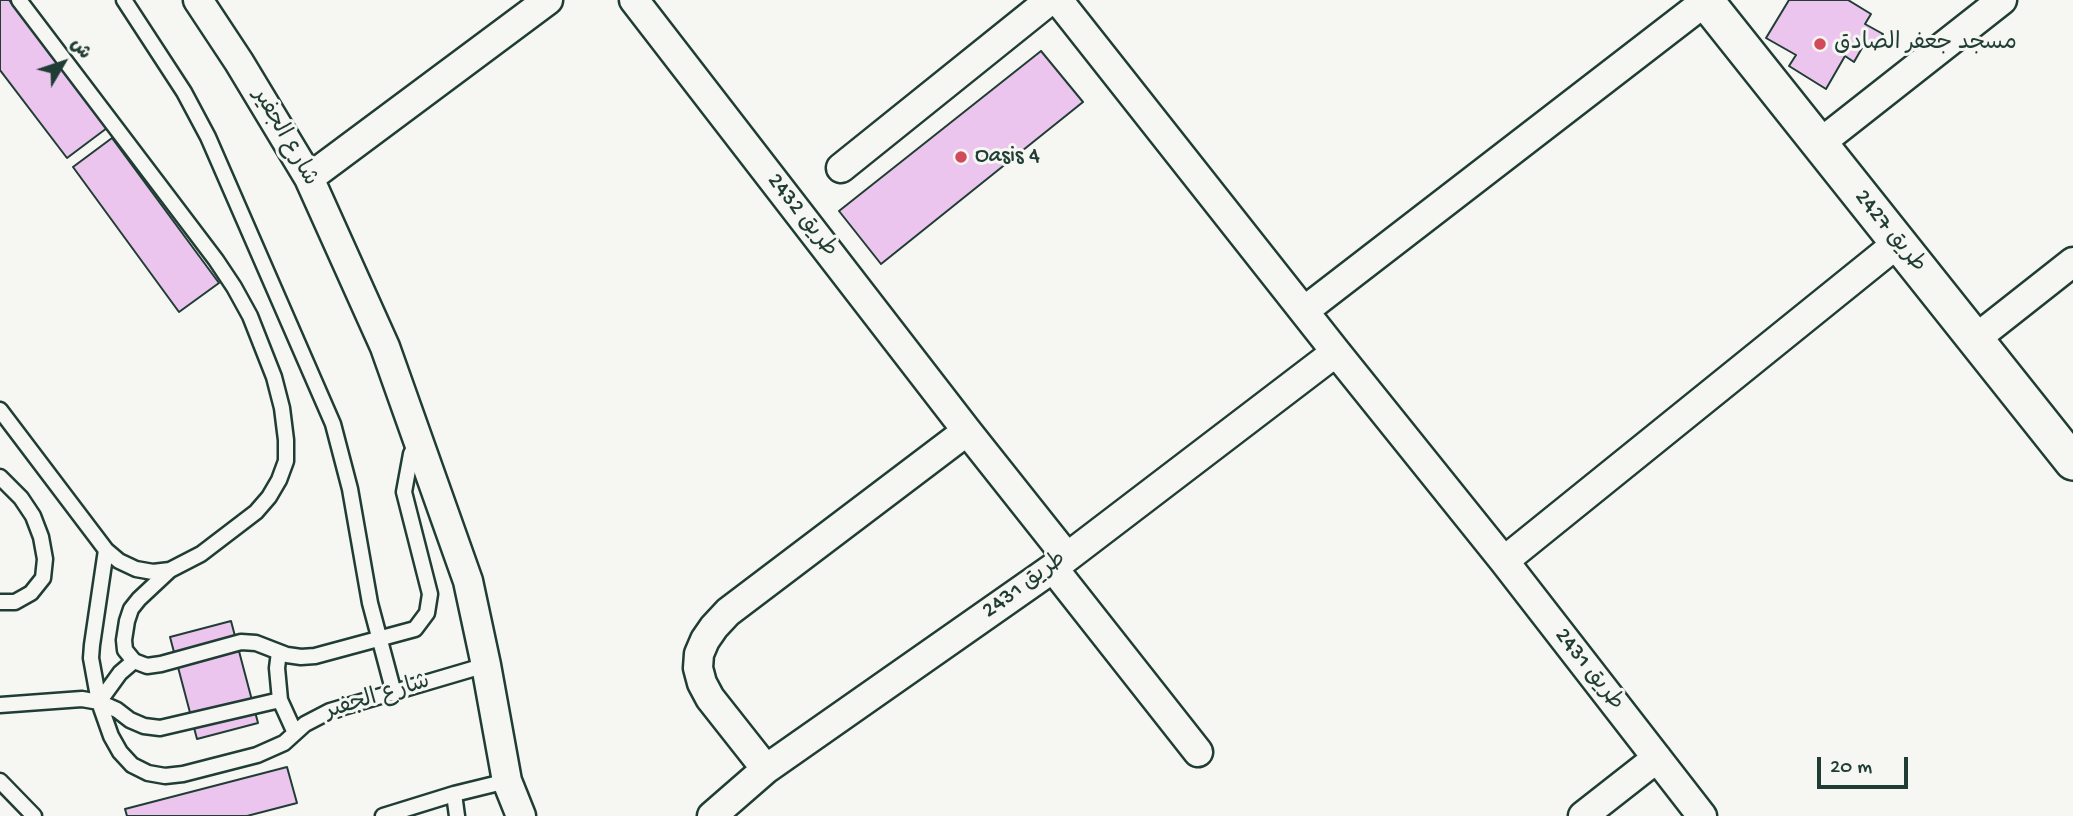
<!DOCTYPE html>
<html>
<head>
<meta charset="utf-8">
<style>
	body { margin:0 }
	#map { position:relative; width:2073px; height:816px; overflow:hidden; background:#f6f6f2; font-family:"Gochi Hand","Playpen Sans Arabic",sans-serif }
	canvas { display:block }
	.north { position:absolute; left:28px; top:28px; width:70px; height:70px; -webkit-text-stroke:5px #f6f6f2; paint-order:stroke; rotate:51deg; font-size:19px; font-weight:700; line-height:28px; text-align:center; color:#1f3d34 }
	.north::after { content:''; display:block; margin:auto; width:24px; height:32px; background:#1f3d34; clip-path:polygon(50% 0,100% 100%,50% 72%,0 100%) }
	.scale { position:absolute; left:1817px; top:757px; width:91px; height:32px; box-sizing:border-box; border:4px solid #1f3d34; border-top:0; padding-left:9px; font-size:21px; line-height:24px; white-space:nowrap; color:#1f3d34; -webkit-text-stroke:5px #f6f6f2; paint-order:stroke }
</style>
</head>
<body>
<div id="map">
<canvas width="2073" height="816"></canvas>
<div class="north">ش</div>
<div class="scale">20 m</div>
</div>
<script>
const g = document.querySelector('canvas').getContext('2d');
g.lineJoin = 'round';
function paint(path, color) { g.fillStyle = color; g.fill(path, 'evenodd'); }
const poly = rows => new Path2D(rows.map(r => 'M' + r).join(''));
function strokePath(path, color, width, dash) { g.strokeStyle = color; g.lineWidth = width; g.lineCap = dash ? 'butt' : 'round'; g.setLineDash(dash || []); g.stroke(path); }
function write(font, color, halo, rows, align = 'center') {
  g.font = font + ' "Gochi Hand","Playpen Sans Arabic",sans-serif'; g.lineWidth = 6; g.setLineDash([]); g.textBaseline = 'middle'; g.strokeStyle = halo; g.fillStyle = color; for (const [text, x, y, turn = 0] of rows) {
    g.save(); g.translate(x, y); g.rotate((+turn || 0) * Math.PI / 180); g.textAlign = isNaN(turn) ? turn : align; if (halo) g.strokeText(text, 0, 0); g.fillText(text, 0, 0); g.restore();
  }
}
const building = poly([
	[0,0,9,0,107,128,67,158,0,70,0,0],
	[1789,0,1848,0,1871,14,1865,24,1883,34,1875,46,1866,41,1854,62,1845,56,1826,89,1789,66,1796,55,1766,38,1789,0],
	[1041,51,1083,102,881,264,839,211,1041,51],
	[112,138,219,283,179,312,73,167,112,138],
	[231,621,258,723,197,739,170,637,231,621],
	[287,767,297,803,247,816,127,816,125,809,287,767]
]);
paint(building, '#ecc5ee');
strokePath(building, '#1f3d34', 2);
const service = poly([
	[124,0,184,92,208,137,333,424,350,489,370,603,394,693],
	[0,410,106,550,119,561,136,569,153,572,170,570,201,554,256,512,269,497,279,480,286,461,286,440,282,408,274,377,250,316,234,287,216,260,19,0],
	[0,477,21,498,33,516,41,537,45,559,43,578,31,593,15,602,0,602],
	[106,550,92,645,91,658,99,702,111,736,120,752,132,765,148,773,165,776,183,774,257,755,284,743,305,724,330,711,486,665],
	[170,570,139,599,131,609,127,621,124,640,125,650,134,661,147,666,161,664,241,642,256,643,287,655,301,657,315,656,415,629,427,613,430,594,404,492,411,454,416,444],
	[279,652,277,668,280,700,295,733],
	[99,702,120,673,134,661],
	[0,705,82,699,99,702,117,710,130,720,144,726,160,728,280,700],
	[0,781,34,816],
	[454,794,457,816],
	[383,816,454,794,507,781]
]);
const minor = poly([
	[198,0,239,62,309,178,385,347,468,581,486,665,507,781,521,816],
	[634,0,967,431,1067,557],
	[1058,0,1336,352,1504,561,1702,816],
	[1819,144,2002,0],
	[841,168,1050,0],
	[309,178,548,0],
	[1304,311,1706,1],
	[1974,340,2073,262],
	[1504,561,1899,242],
	[1053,568,1198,752],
	[766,769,710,698,702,683,698,668,699,654,705,640,714,627,728,612,967,431],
	[712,816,766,769,1053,568,1336,352],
	[1583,816,1657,758]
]);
const tertiary = poly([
	[1705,0,2073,462]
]);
strokePath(service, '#1f3d34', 19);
strokePath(minor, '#1f3d34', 33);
strokePath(tertiary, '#1f3d34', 40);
strokePath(service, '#f6f6f2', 14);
strokePath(minor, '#f6f6f2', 28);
strokePath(tertiary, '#f6f6f2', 35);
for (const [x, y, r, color] of [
	[1820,44,7,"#d1495b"],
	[961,157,7,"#d1495b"]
]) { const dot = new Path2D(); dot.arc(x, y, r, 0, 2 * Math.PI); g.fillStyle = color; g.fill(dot); strokePath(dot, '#f6f6f2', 2.5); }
write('23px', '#1f3d34', '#f6f6f2', [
	["مسجد جعفر الصادق",1834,44],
	["Oasis 4",975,157]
], 'left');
write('23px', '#1f3d34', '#f6f6f2', [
	["شارع الجفير",284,138,60],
	["طريق 2432",801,216,52],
	["طريق 2427",1889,232,51],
	["طريق 2431",1025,586,-36],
	["طريق 2431",1588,670,52],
	["شارع الجفير",378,698,-17]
]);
</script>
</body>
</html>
